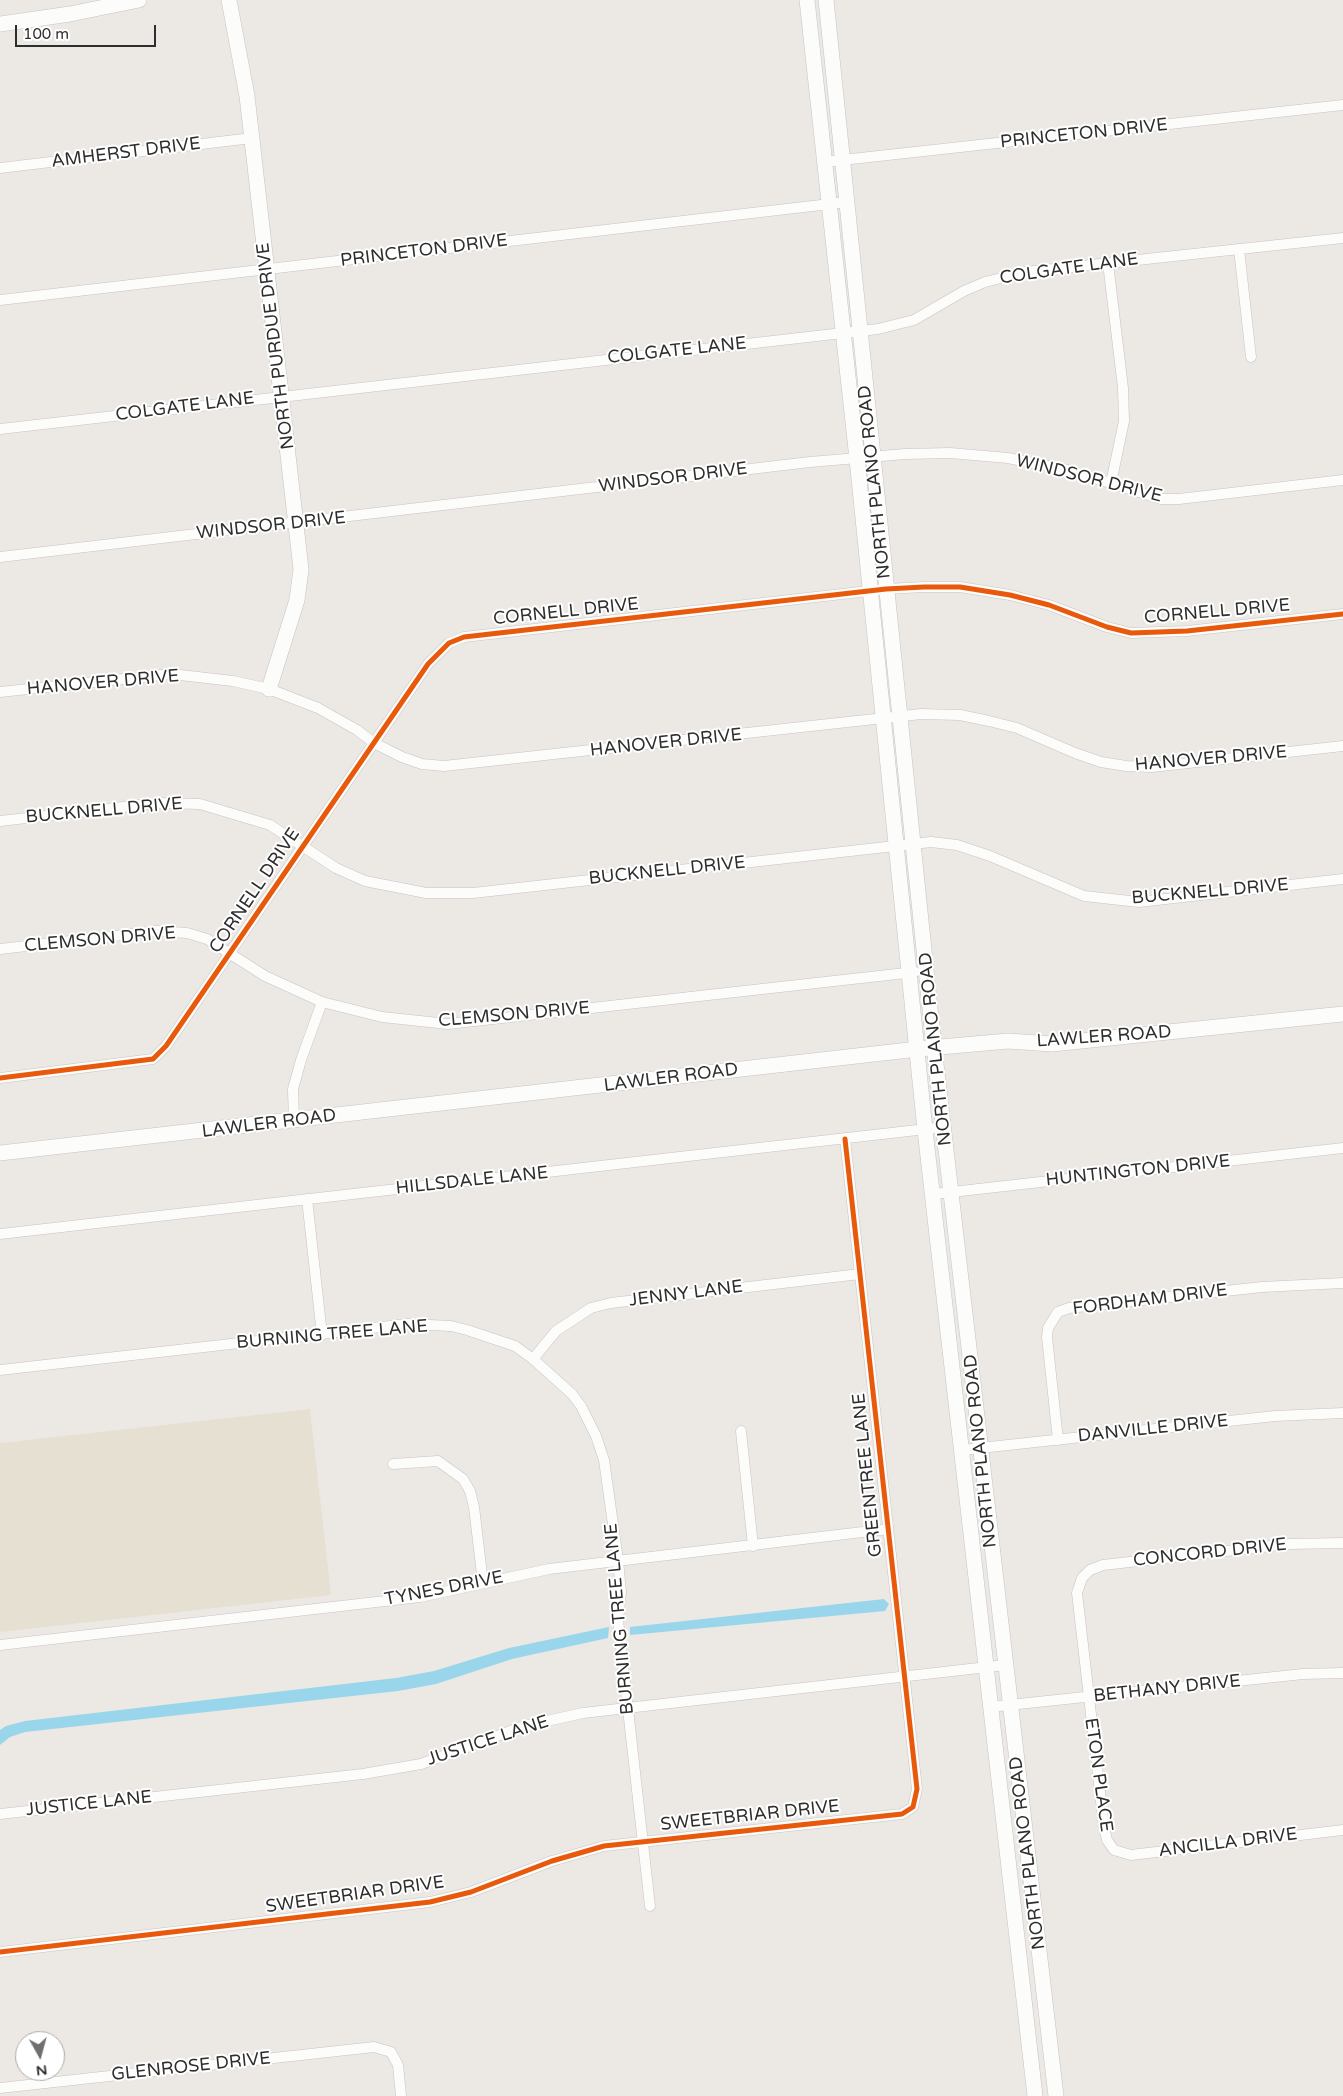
<!DOCTYPE html>
<html>
<head>
<meta charset="utf-8">
<style>
	body { margin:0 }
	#map { position:relative; width:1343px; height:2096px; overflow:hidden; background:#ece8e4; font-family:"Varela Round",sans-serif }
	canvas { display:block }
	.north { position:absolute; left:15px; top:2031px; width:50px; height:50px; box-sizing:border-box; background:#fff; border:1px solid #ababab; border-radius:50%; rotate:173deg; font-size:14px; font-weight:700; line-height:20px; text-align:center; color:#2e2e2e }
	.north::after { content:''; display:block; margin:auto; width:18px; height:22px; background:#706f6e; clip-path:polygon(50% 0,100% 100%,50% 72%,0 100%) }
	.scale { position:absolute; left:15px; top:25px; width:141px; height:22px; box-sizing:border-box; border:2px solid #2e2e2e; border-top:0; padding-left:6px; font-size:15px; line-height:18px; white-space:nowrap; color:#2e2e2e; -webkit-text-stroke:4px #fff; paint-order:stroke }
</style>
</head>
<body>
<div id="map">
<canvas width="1343" height="2096"></canvas>
<div class="north">N</div>
<div class="scale">100 m</div>
</div>
<script>
const g = document.querySelector('canvas').getContext('2d');
g.lineJoin = 'round';
function paint(path, color) { g.fillStyle = color; g.fill(path, 'evenodd'); }
const poly = rows => new Path2D(rows.map(r => 'M' + r).join(''));
function strokePath(path, color, width, dash) { g.strokeStyle = color; g.lineWidth = width; g.lineCap = dash ? 'butt' : 'round'; g.setLineDash(dash || []); g.stroke(path); }
function write(font, color, halo, rows, align = 'center') {
  g.font = font + ' "Varela Round",sans-serif'; g.lineWidth = 4; g.setLineDash([]); g.textBaseline = 'middle'; g.strokeStyle = halo; g.fillStyle = color; for (const [text, x, y, turn = 0] of rows) {
    g.save(); g.translate(x, y); g.rotate((+turn || 0) * Math.PI / 180); g.textAlign = isNaN(turn) ? turn : align; if (halo) g.strokeText(text, 0, 0); g.fillText(text, 0, 0); g.restore();
  }
}
paint(poly([
	[310,1409,331,1595,0,1632,0,1443]
]), '#e6e0d3');
paint(poly([
	[884,1599,889,1604,885,1611,630,1635,630,1627],
	[609,1627,608,1638,512,1659,436,1684,398,1691,25,1732,10,1737,0,1745,0,1730,6,1726,25,1721,396,1678,434,1671,509,1648]
]), '#99d6ec');
const street = poly([
	[824,162,1343,105],
	[0,168,252,138],
	[1239,249,1251,357],
	[1108,263,1123,388,1124,421,1111,483],
	[0,300,847,202],
	[0,429,878,329,914,320,964,291,985,282,1025,272,1343,238],
	[0,557,810,462,905,454,950,453,1008,458,1072,471,1161,499,1179,499,1343,480],
	[0,692,171,674,233,681,269,689,318,708,357,730,374,743,402,757,422,764,444,766,921,714,960,715,989,721,1017,728,1075,753,1101,762,1126,766,1152,767,1343,746],
	[0,821,158,803,200,804,270,825,336,868,365,881,426,893,473,893,931,842,957,845,990,856,1084,896,1139,902,1343,879],
	[0,949,157,931,187,933,207,939,265,976,322,1002,382,1017,448,1024,915,972],
	[0,1078,153,1059,166,1046,428,664,449,643,464,637,886,589,924,587,960,587,1010,595,1049,605,1107,627,1131,633,1187,631,1343,614],
	[294,1121,293,1089,301,1060,322,1002],
	[934,1194,1343,1148],
	[307,1199,322,1335],
	[0,1234,944,1127],
	[533,1359,556,1331,591,1308,611,1303,860,1274],
	[0,1370,408,1324,451,1326,467,1330,515,1346,533,1359,572,1394,581,1406,596,1436,604,1460,618,1560,621,1592,618,1620,650,1906],
	[741,1431,753,1546],
	[1058,1440,1047,1337,1048,1328,1058,1312,1069,1308,1262,1287,1343,1283],
	[962,1450,1275,1416,1343,1413],
	[393,1464,438,1461,463,1479,470,1491,474,1507,483,1583],
	[1343,1543,1289,1544,1103,1565,1090,1570,1082,1578,1077,1593,1104,1827,1107,1840,1114,1850,1131,1855,1343,1830],
	[0,1645,420,1597,549,1569,888,1529],
	[990,1707,1303,1674,1343,1673],
	[0,1814,363,1774,421,1764,524,1726,583,1713,1005,1665],
	[0,1952,430,1902,471,1892,552,1861,604,1846,902,1814,913,1807,917,1789,845,1139],
	[0,2088,374,2047,391,2052,398,2065,401,2096]
]);
const secondary = poly([
	[229,0,247,96,301,569,297,600,269,689],
	[807,0,857,459,925,1130,1035,2096],
	[826,0,934,1047,1056,2096],
	[0,24,70,14,139,0],
	[0,1153,918,1049,1008,1041,1052,1044,1343,1014]
]);
strokePath(street, '#c5c4c5', 11);
strokePath(secondary, '#c5c4c5', 16);
strokePath(street, '#fcfcfb', 10);
strokePath(secondary, '#fcfcfb', 15);
strokePath(poly([
	[0,1078,153,1059,166,1046,428,664,449,643,464,637,886,589,924,587,960,587,1010,595,1049,605,1107,627,1131,633,1187,631,1343,614],
	[0,1952,430,1902,471,1892,552,1861,604,1846,902,1814,913,1807,917,1789,845,1139]
]), '#e8590c', 5);
write('18px', '#2e2e2e', '#fff', [
	["PRINCETON DRIVE",1084,134,-6],
	["AMHERST DRIVE",126,153,-7],
	["PRINCETON DRIVE",424,251,-7],
	["COLGATE LANE",1069,269,-8],
	["NORTH PURDUE DRIVE",276,346,-97],
	["COLGATE LANE",677,351,-6],
	["COLGATE LANE",185,407,-7],
	["WINDSOR DRIVE",673,478,-7],
	["WINDSOR DRIVE",1089,479,14],
	["NORTH PLANO ROAD",875,482,-96],
	["WINDSOR DRIVE",271,526,-6],
	["CORNELL DRIVE",566,612,-6],
	["CORNELL DRIVE",1217,612,-5],
	["HANOVER DRIVE",103,683,-5],
	["HANOVER DRIVE",666,743,-6],
	["HANOVER DRIVE",1211,759,-5],
	["BUCKNELL DRIVE",104,811,-5],
	["BUCKNELL DRIVE",667,871,-6],
	["CORNELL DRIVE",255,891,-56],
	["BUCKNELL DRIVE",1210,892,-5],
	["CLEMSON DRIVE",100,940,-5],
	["CLEMSON DRIVE",514,1015,-5],
	["LAWLER ROAD",1104,1037,-4],
	["NORTH PLANO ROAD",936,1049,-96],
	["LAWLER ROAD",671,1078,-7],
	["LAWLER ROAD",269,1124,-7],
	["HUNTINGTON DRIVE",1138,1171,-6],
	["HILLSDALE LANE",472,1181,-6],
	["JENNY LANE",686,1294,-7],
	["FORDHAM DRIVE",1150,1300,-7],
	["BURNING TREE LANE",332,1335,-5],
	["DANVILLE DRIVE",1153,1429,-6],
	["NORTH PLANO ROAD",981,1451,-96],
	["GREENTREE LANE",868,1475,-96],
	["CONCORD DRIVE",1210,1553,-6],
	["TYNES DRIVE",444,1589,-11],
	["BURNING TREE LANE",620,1619,-95],
	["BETHANY DRIVE",1167,1689,-6],
	["JUSTICE LANE",488,1741,-18],
	["ETON PLACE",1098,1775,82],
	["JUSTICE LANE",89,1804,-6],
	["SWEETBRIAR DRIVE",750,1816,-6],
	["ANCILLA DRIVE",1228,1843,-7],
	["NORTH PLANO ROAD",1028,1853,-97],
	["SWEETBRIAR DRIVE",355,1895,-8],
	["GLENROSE DRIVE",191,2067,-6]
]);
</script>
</body>
</html>
